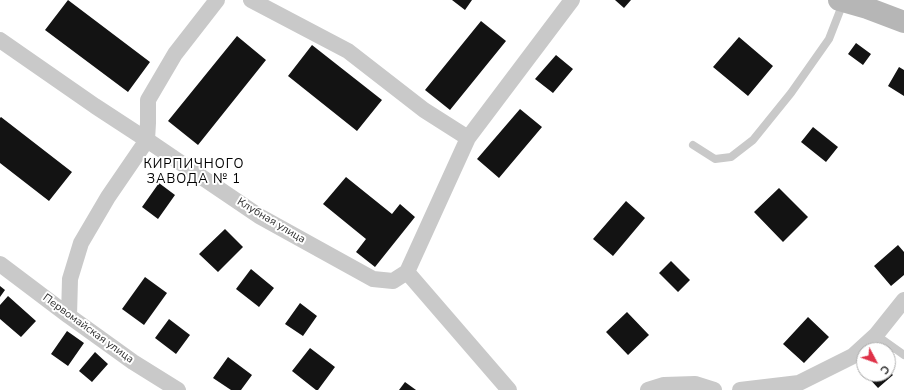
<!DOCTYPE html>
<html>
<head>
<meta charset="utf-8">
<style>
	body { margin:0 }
	#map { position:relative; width:904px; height:390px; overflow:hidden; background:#fff; font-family:"Nunito Sans",sans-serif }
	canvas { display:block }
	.north { position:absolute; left:856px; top:342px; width:40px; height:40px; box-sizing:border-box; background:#fff; border:1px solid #ababab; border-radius:50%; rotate:131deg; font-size:11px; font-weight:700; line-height:16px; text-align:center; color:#2c2c2c }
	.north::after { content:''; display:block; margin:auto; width:14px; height:18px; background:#df3148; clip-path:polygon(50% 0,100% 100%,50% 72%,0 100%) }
</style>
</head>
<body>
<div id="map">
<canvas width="904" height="390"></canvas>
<div class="north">С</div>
</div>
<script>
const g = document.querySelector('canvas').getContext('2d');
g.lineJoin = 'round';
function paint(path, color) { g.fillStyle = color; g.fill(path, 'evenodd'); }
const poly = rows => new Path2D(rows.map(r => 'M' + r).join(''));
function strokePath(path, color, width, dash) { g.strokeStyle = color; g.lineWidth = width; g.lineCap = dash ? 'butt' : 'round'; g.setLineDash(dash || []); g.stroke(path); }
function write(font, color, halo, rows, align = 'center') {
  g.font = font + ' "Nunito Sans",sans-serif'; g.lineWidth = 4; g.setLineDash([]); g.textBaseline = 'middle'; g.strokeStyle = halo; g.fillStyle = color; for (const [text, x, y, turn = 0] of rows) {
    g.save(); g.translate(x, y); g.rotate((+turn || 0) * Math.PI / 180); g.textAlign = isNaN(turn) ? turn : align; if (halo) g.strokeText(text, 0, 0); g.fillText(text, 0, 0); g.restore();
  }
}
paint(poly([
	[68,0,150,62,128,92,45,30],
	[452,0,472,0,465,10],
	[615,0,631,0,624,8],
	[481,21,506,41,450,110,425,90],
	[237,36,266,60,198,145,168,121],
	[739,37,773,66,748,96,713,67],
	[856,43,871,54,863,65,848,54],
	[312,45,382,100,357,131,288,76],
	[556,55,573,69,553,93,535,79],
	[899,67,904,70,904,96,888,86],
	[520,109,542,127,499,178,477,159],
	[1,117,72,172,49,201,0,163,0,118],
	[813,127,838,147,826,162,801,142],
	[346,177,392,214,400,204,415,217,375,267,356,252,366,239,323,204],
	[159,183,175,195,158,219,142,207],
	[779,188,808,217,783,242,754,212],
	[626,201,645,218,613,256,593,239],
	[225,229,243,247,218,272,199,254],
	[898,245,904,252,904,275,891,286,874,266],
	[671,261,690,280,678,292,659,273],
	[251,269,274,288,259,307,236,289],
	[145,277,167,293,144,325,122,309],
	[0,286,5,290,0,297],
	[8,296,36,321,21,337,0,319,0,305],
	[300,303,317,316,303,336,285,324],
	[627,312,649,335,628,355,606,332],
	[808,317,829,337,804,363,783,344],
	[169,319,190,335,176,354,155,338],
	[67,331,84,343,68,366,51,354],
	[310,348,335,367,318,390,316,390,292,371],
	[95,352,108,364,92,382,79,371],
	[228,357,252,375,241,390,231,390,213,378],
	[888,370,893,375,878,388,865,374,888,374],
	[405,382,416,390,399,390]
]), '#131313');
strokePath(poly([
	[693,145,715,159,731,157,753,140,791,93,829,39,843,3],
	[876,335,904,355]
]), '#c9c9c9', 8);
strokePath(poly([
	[251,0,348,51,424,110,468,138],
	[0,40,95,106,147,140,259,216,373,279,393,281,407,272,468,138,572,0],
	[0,264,69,316,133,362,178,390],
	[407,272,509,390],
	[69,316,70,279,81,243,108,197,147,140,148,123,148,100,175,54,217,0],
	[648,390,664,385,695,384,714,390],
	[740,390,799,383,853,356,876,335,904,300]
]), '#c9c9c9', 16);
strokePath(poly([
	[839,0,867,8,904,22]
]), '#b6b6b6', 22);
write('11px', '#2c2c2c', '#fff', [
	["Клубная улица",271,221,31],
	["Первомайская улица",88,329,36]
]);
g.letterSpacing = '1px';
write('13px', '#000', '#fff', [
	["КИРПИЧНОГО",194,165],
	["ЗАВОДА № 1",194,180]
]);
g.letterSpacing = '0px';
</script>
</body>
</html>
